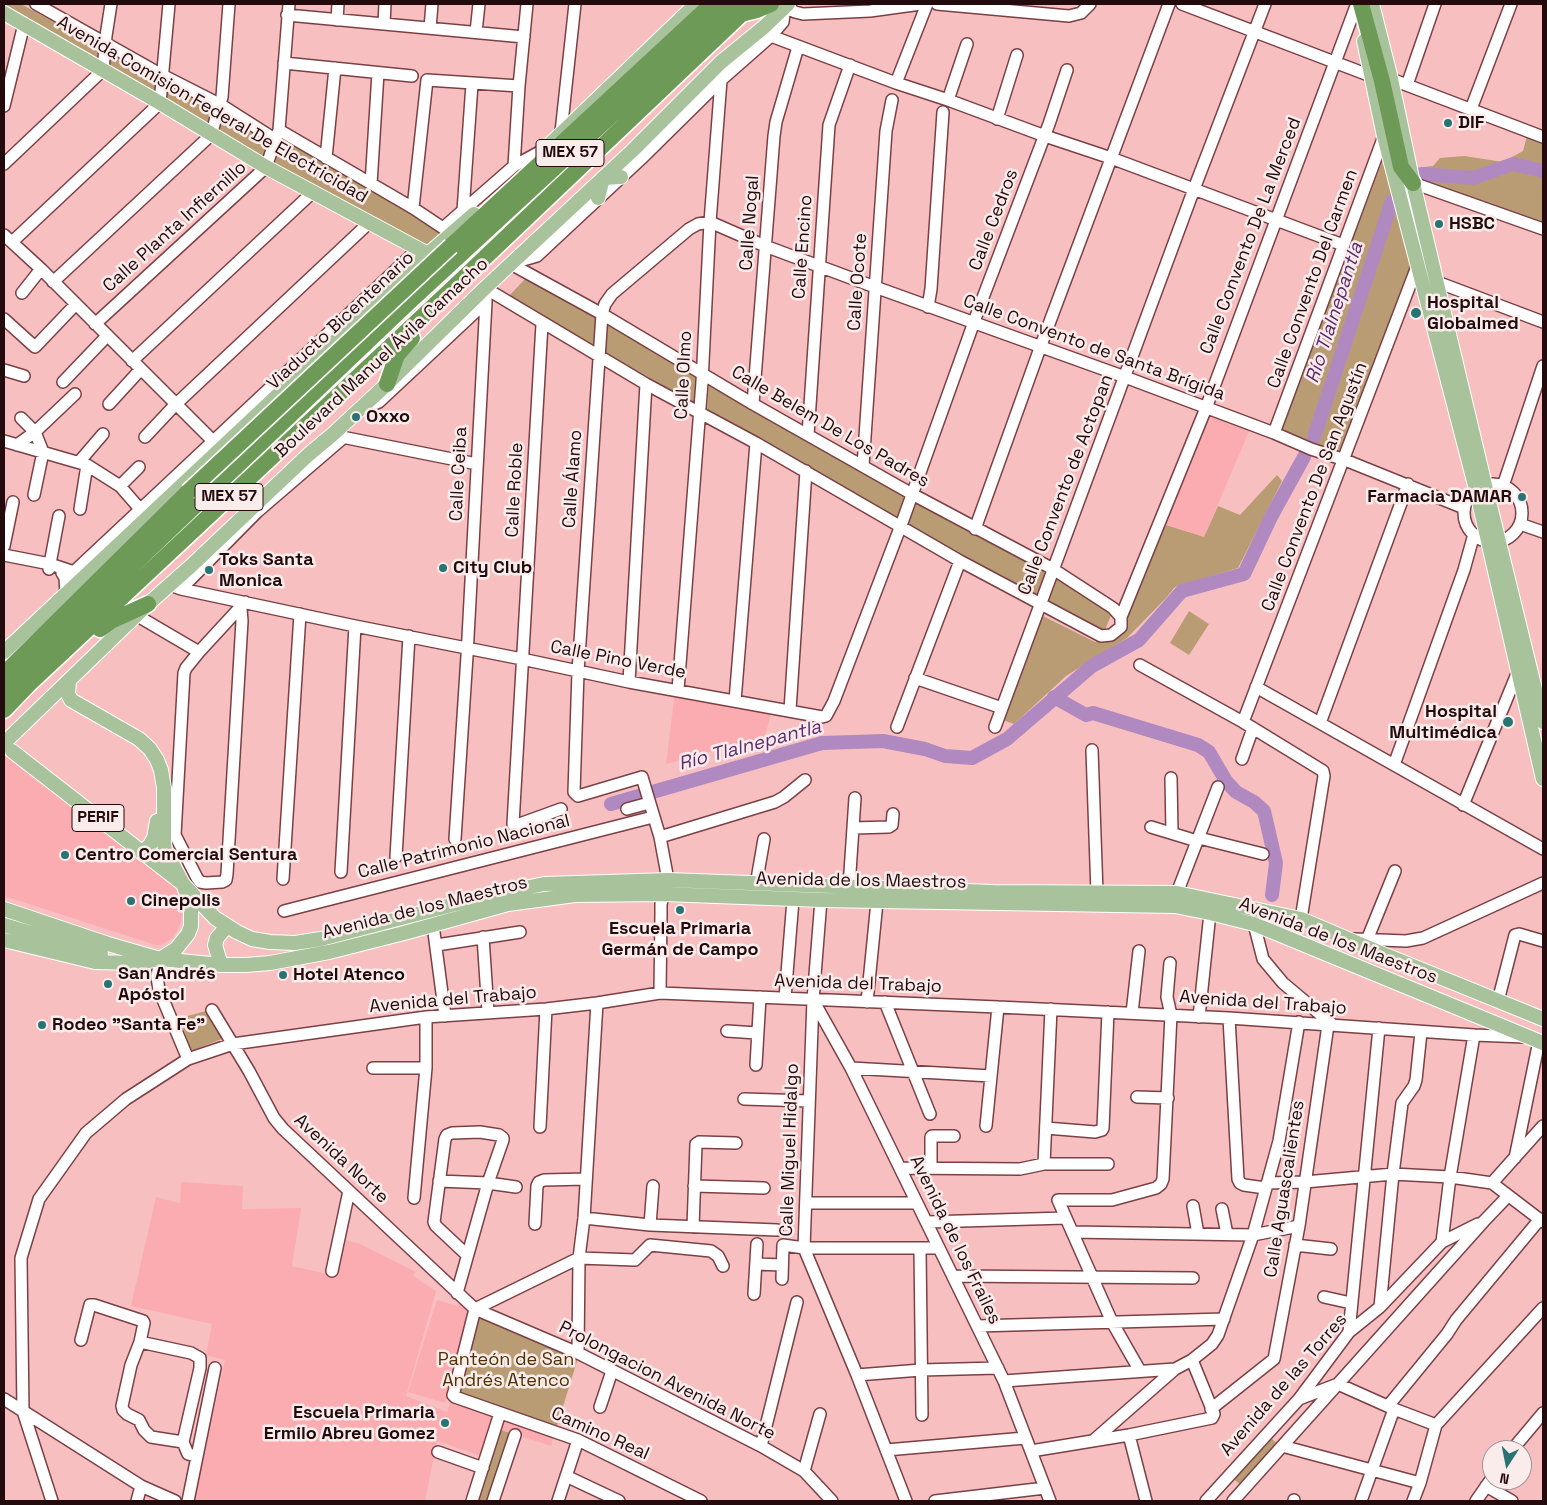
<!DOCTYPE html>
<html>
<head>
<meta charset="utf-8">
<style>
	body { margin:0 }
	#map { position:relative; width:1547px; height:1505px; overflow:hidden; background:#f8bfc1; font-family:"Space Grotesk",sans-serif }
	canvas { display:block }
	.frame { position:absolute; inset:0; border:5px solid #230b0d; pointer-events:none }
	.north { position:absolute; left:1482px; top:1440px; width:50px; height:50px; box-sizing:border-box; background:#fbecec; border:1px solid #a59293; border-radius:50%; rotate:191deg; font-size:14px; font-weight:700; line-height:20px; text-align:center; color:#230b0d }
	.north::after { content:''; display:block; margin:auto; width:18px; height:22px; background:#287373; clip-path:polygon(50% 0,100% 100%,50% 72%,0 100%) }
</style>
</head>
<body>
<div id="map">
<canvas width="1547" height="1505"></canvas>
<div class="frame"></div>
<div class="north">N</div>
</div>
<script>
const g = document.querySelector('canvas').getContext('2d');
g.lineJoin = 'round';
function paint(path, color) { g.fillStyle = color; g.fill(path, 'evenodd'); }
const poly = rows => new Path2D(rows.map(r => 'M' + r).join(''));
function strokePath(path, color, width, dash) { g.strokeStyle = color; g.lineWidth = width; g.lineCap = dash ? 'butt' : 'round'; g.setLineDash(dash || []); g.stroke(path); }
function write(font, color, halo, rows, align = 'center') {
  g.font = font + ' "Space Grotesk",sans-serif'; g.lineWidth = 5; g.setLineDash([]); g.textBaseline = 'middle'; g.strokeStyle = halo; g.fillStyle = color; for (const [text, x, y, turn = 0] of rows) {
    g.save(); g.translate(x, y); g.rotate((+turn || 0) * Math.PI / 180); g.textAlign = isNaN(turn) ? turn : align; if (halo) g.strokeText(text, 0, 0); g.fillText(text, 0, 0); g.restore();
  }
}
paint(poly([
	[1204,404,1253,422,1204,537,1158,522],
	[675,692,771,713,765,737,666,764],
	[8,754,172,880,176,888,183,906,181,923,173,938,161,945,156,945,4,896,4,758],
	[181,1182,243,1186,242,1209,301,1208,292,1266,336,1276,346,1240,360,1244,416,1272,413,1276,436,1291,406,1396,447,1412,451,1401,495,1417,481,1456,437,1441,425,1501,194,1501,225,1360,206,1355,212,1324,131,1306,156,1197,180,1203],
	[437,1300,457,1306,460,1302,473,1307,445,1403,408,1392],
	[500,1413,555,1432,551,1446,496,1428]
]), '#fbacb0');
paint(poly([
	[4,4,21,4,271,142,263,166,4,14],
	[284,135,456,230,428,254,274,165],
	[1527,136,1543,141,1543,228,1421,183,1416,177,1415,168,1433,166,1440,158,1464,156,1503,162,1523,151],
	[1384,157,1417,265,1341,455,1280,432],
	[526,278,699,376,696,405,509,296],
	[709,381,908,494,898,520,707,412],
	[1277,475,1282,481,1238,568,1175,587,1166,598,1127,638,1066,676,1014,724,1000,719,1039,614,1095,642,1126,630,1121,617,1166,525,1204,537,1218,506,1240,515],
	[914,498,1046,573,1036,600,903,524],
	[1055,575,1112,613,1104,632,1044,603],
	[1189,611,1209,624,1189,655,1170,643],
	[206,1011,222,1039,191,1051,180,1018],
	[477,1316,578,1358,556,1429,456,1394],
	[496,1428,515,1435,493,1501,472,1501],
	[1263,1431,1280,1446,1244,1488,1228,1474]
]), '#b99c73');
strokePath(poly([
	[1422,174,1473,178,1513,164,1543,171],
	[1314,437,1392,201],
	[1054,697,1086,715,1093,713,1198,745,1209,752,1226,781,1236,792,1254,802,1264,811,1276,863,1272,895],
	[611,804,822,743,883,741,925,749,945,756,972,758,1007,739,1092,666,1139,640,1182,591,1244,574,1271,517,1304,457]
]), '#b189c1', 14);
const minor = poly([
	[36,4,162,75,221,105,276,140],
	[937,4,1069,16,1081,13,1090,4],
	[1182,4,1371,76],
	[287,15,524,37],
	[337,20,338,4],
	[384,24,385,4],
	[430,28,432,4],
	[476,32,479,4],
	[771,36,896,83,948,100,1045,136,1111,158,1343,245],
	[284,63,412,76],
	[1391,79,1543,137],
	[896,83,927,4],
	[1407,85,1435,4],
	[948,100,967,44],
	[4,106,24,24],
	[1471,109,1511,4],
	[997,119,1017,55],
	[279,130,413,208,452,234],
	[561,132,575,4],
	[326,158,335,68],
	[4,164,103,70,106,36,111,4],
	[514,166,519,86,527,4],
	[1413,183,1543,229],
	[371,184,378,73],
	[413,208,427,80,519,86],
	[462,225,472,84],
	[443,228,514,166,545,149],
	[4,235,41,269,213,441],
	[12,242,160,103,169,4],
	[513,263,537,256,641,159,721,80,771,36,783,22,785,6,795,12,803,14,870,11,921,4],
	[511,264,602,314,753,404,912,494,1053,569,1113,608,1121,617],
	[53,282,211,135,222,97,229,4],
	[1437,282,1543,322],
	[485,288,646,384,756,443,960,561,1101,636,1111,635,1121,627,1121,617,1206,408,1356,6],
	[22,293,41,269],
	[928,307,931,289,943,112],
	[4,319,35,347,76,304],
	[95,324,266,167,279,130,289,4],
	[542,324,513,824,514,826,561,809],
	[132,361,313,192],
	[4,370,24,376],
	[63,382,107,336],
	[109,404,141,369],
	[365,404,372,405,379,402,486,302,486,297],
	[753,404,774,136,776,122,798,47],
	[21,418,35,432,43,452],
	[1274,433,1384,136],
	[808,435,829,125,850,65],
	[337,436,477,464],
	[145,437,175,405,370,222],
	[4,441,87,465,120,486,140,509],
	[17,445,35,432,75,394],
	[79,462,103,434],
	[863,466,886,131,892,100],
	'1464 513a29 29 0 1 1 58 0a29 29 0 1 1-58 0Z',
	[120,486,139,467],
	[1503,486,1543,366],
	[34,495,43,452],
	[80,509,87,465],
	[1520,524,1543,532],
	[975,529,1040,348,1169,4],
	[4,546,13,502],
	[4,555,50,564,74,572],
	[49,569,59,516],
	[62,573,65,578,66,594],
	[170,585,181,589,355,626,522,659,629,682,822,717,826,716,834,701,903,520,979,308,1049,124,1067,70],
	[72,587,74,572,80,566,418,249],
	[181,589,257,512,343,438],
	[241,609,242,621,227,874,226,880,222,882,206,883,200,882,197,878,175,835,184,673,186,668,199,652,245,602],
	[136,615,199,652],
	[1140,665,1243,722,1323,771,1324,776,1301,919],
	[915,678,1002,708],
	[629,682,646,384],
	[1256,687,1543,849],
	[678,690,702,382,710,222,721,80,721,62],
	[735,701,756,443],
	[790,710,806,471],
	[1243,722,1418,264],
	[1320,723,1408,484],
	[897,727,960,561],
	[995,727,1194,189,1265,4],
	[1092,750,1097,893],
	[1242,759,1253,728],
	[1394,765,1464,570,1474,534],
	[1171,778,1172,833],
	[1463,805,1519,669],
	[627,809,649,803],
	[1151,827,1197,841],
	[853,828,889,827,892,825,893,814],
	[660,837,775,802,784,797,805,780],
	[1199,838,1263,854],
	[455,839,467,656,486,302],
	[396,857,409,636],
	[341,872,355,626],
	[283,879,300,614],
	[756,885,764,839],
	[849,887,855,798],
	[1177,893,1218,787],
	[821,900,813,1000,804,1248,857,1375,906,1501],
	[284,911,653,817],
	[1254,924,1263,959,1283,983,1333,1025],
	[433,925,445,1016],
	[483,937,488,1012],
	[1355,939,1406,941,1423,938,1543,883],
	[1367,940,1395,871],
	[437,945,520,932],
	[160,959,157,977,159,990,188,1059],
	[660,993,661,913,661,904,668,880,660,837,642,777,578,796,574,792,578,672,602,314,605,304,612,294,689,229,698,224,710,222,765,246,875,287,1125,377,1274,433,1311,449,1345,460,1464,508],
	[785,998,793,900],
	[813,1000,851,1068,1004,1381,1050,1501],
	[1498,1001,1515,935,1519,934,1543,941],
	[867,1002,877,902],
	[885,1002,930,1114],
	[212,1010,249,1071,274,1118,283,1129,475,1309,578,1353,761,1446,804,1471,832,1501],
	[1132,1013,1139,951],
	[1199,1017,1210,913],
	[1229,1018,1238,1179,1240,1183,1244,1185,1265,1188],
	[727,1031,757,1033],
	[756,1065,760,997],
	[373,1068,426,1068],
	[851,1068,991,1076],
	[1137,1097,1168,1098],
	[744,1099,809,1101],
	[986,1126,998,1007],
	[540,1127,546,1009],
	[1046,1128,1095,1132,1102,1130,1103,1128,1108,1012],
	[1515,1158,1539,1041],
	[1044,1164,1051,1009],
	[900,1168,1020,1169,1044,1164,1108,1164],
	[931,1168,931,1137,932,1136,954,1136],
	[439,1181,488,1183,516,1187],
	[1267,1183,1305,1182,1393,1174,1450,1177,1492,1183,1543,1222],
	[1492,1183,1543,1126],
	[694,1186,764,1188],
	[414,1198,426,1068,426,1017],
	[806,1203,917,1203],
	[1193,1206,1198,1234],
	[1222,1209,1227,1234],
	[584,1218,650,1225,777,1230],
	[927,1222,1066,1218],
	[535,1224,537,1186,539,1182,544,1180,586,1179],
	[650,1225,653,1186],
	[693,1227,696,1144,699,1142,736,1143],
	[1072,1232,1253,1235,1299,1226],
	[1442,1242,1450,1177,1474,1035],
	[1295,1245,1331,1249],
	[920,1249,922,1415],
	[756,1264,782,1265],
	[332,1271,349,1191],
	[953,1276,1193,1278],
	[782,1279,783,1245,804,1248,939,1248],
	[457,1293,488,1183,503,1140,503,1138,499,1135,480,1132,452,1133,447,1135,445,1139,434,1222,436,1226,467,1255],
	[754,1294,757,1244],
	[1324,1297,1351,1303],
	[1380,1307,1393,1174,1402,1103,1414,1086,1416,1080,1421,1032],
	[475,1309,454,1392,453,1395,455,1397,578,1440,701,1501],
	[475,1309,579,1258,635,1260,650,1245,711,1251,718,1256,723,1266],
	[977,1326,1224,1319],
	[1349,1332,1379,1028],
	[81,1340,90,1305,94,1305,143,1321,144,1323,140,1342,131,1365,122,1406,123,1410,127,1414,139,1420,144,1430,151,1437,183,1442,188,1454,196,1456],
	[140,1342,191,1353,200,1358,200,1368,183,1442],
	[578,1353,579,1258,584,1218,597,1003],
	[1140,1371,1112,1322,1058,1200,1112,1200,1156,1188,1161,1184,1163,1179,1171,1015,1167,997,1170,963],
	[857,1375,921,1370,998,1368],
	[1004,1381,1175,1369],
	[4,1399,141,1486,175,1501],
	[1299,1399,1338,1384,1394,1409,1436,1425],
	[1388,1406,1447,1334,1456,1320,1540,1219],
	[600,1407,612,1371],
	[1211,1409,1274,1359,1299,1226,1328,1025],
	[1129,1435,1146,1501],
	[1094,1440,1175,1369,1192,1360,1212,1344,1218,1335,1253,1235,1279,1141,1299,1022],
	[761,1446,797,1302],
	[1282,1446,1420,1483],
	[886,1450,1025,1438],
	[1512,1450,1543,1413],
	[1031,1451,1129,1435,1212,1418,1214,1414,1192,1360],
	[438,1452,483,1468],
	[804,1471,820,1414],
	[566,1476,619,1501],
	[1486,1486,1512,1501],
	[1294,1500,1294,1501],
	[52,1501,23,1411,21,1258,39,1199,86,1133,126,1099,188,1059,233,1044,426,1017,546,1009,597,1003,660,993,998,1007,1229,1018,1474,1035,1525,1037],
	[137,1501,141,1486],
	[188,1501,215,1368],
	[472,1501,500,1413],
	[493,1501,515,1435],
	[558,1501,578,1440],
	[935,1501,1045,1488],
	[1206,1501,1299,1399,1349,1332,1380,1307,1442,1242,1478,1224],
	[1233,1501,1484,1221,1508,1196],
	[1361,1501,1394,1409],
	[1413,1501,1420,1483,1436,1425,1543,1308],
	[1476,1501,1492,1478]
]);
const major = poly([
	[1372,4,1391,79,1413,183,1485,485,1543,722],
	[4,13,160,103,266,167,428,254],
	[1364,41,1384,136,1476,489,1543,779],
	[545,149,696,4],
	[598,198,603,178,621,177],
	[4,652,428,254,474,214],
	[4,743,148,604,191,566,308,455,332,435,387,384,485,288,632,151,721,62,764,27,788,4],
	[12,751,183,884,215,918,237,932,252,939,270,942,295,943,321,939,482,897,544,884,668,880,993,892,1177,893,1301,919,1383,954,1543,1019],
	[142,853,150,845,154,838,157,821],
	[4,909,108,944,160,959,221,965,246,965,270,963,329,952,404,933,508,904,575,895,664,894,821,900,1175,906,1210,913,1254,924,1543,1043],
	[4,925,101,954],
	[4,940,95,962,135,963,160,959,176,949,188,934,191,926,191,909,189,900,183,884,165,850,164,843,164,788,161,770,157,760,150,749,139,739,71,700,68,694,69,681],
	[221,965,215,945,217,938,227,926]
]);
const highway = poly([
	[1361,4,1382,81,1401,167,1413,183],
	[741,14,757,10,771,4],
	[451,246,712,4],
	[387,384,397,355,412,338],
	[100,629,111,621,148,604],
	[4,674,188,492],
	[4,691,48,646,408,303,732,4],
	[4,710,29,684,456,285,752,4]
]);
strokePath(minor, '#7b4045', 14);
strokePath(major, '#fff', 16);
strokePath(highway, '#fff', 19);
strokePath(minor, '#fff', 11);
strokePath(major, '#a8c29b', 14);
strokePath(highway, '#6e9a58', 16);
const highwayBridge = poly([
	[188,492,451,246]
]);
strokePath(highwayBridge, '#fff', 19, []);
strokePath(highwayBridge, '#6e9a58', 16);
for (const [x, y, r, color] of [
	[1448,123,5,"#287373"],
	[1439,224,5,"#287373"],
	[1416,313,6,"#287373"],
	[356,417,5,"#287373"],
	[1522,497,5,"#287373"],
	[443,568,5,"#287373"],
	[209,570,5,"#287373"],
	[1508,722,6,"#287373"],
	[65,855,5,"#287373"],
	[131,901,5,"#287373"],
	[680,910,5,"#287373"],
	[283,975,5,"#287373"],
	[108,984,5,"#287373"],
	[42,1025,5,"#287373"],
	[445,1423,5,"#287373"]
]) { const dot = new Path2D(); dot.arc(x, y, r, 0, 2 * Math.PI); g.fillStyle = color; g.fill(dot); strokePath(dot, '#fbecec', 2); }
for (const [x, y, w] of [
	[570,153,68],
	[229,497,68],
	[98,818,52]
]) { const box = new Path2D(); box.roundRect(x - w / 2, y - 13.5, w, 27, 4); g.fillStyle = '#fbecec'; g.fill(box); strokePath(box, '#230b0d', 1); }
write('bold 16px', '#230b0d', null, [
	["MEX 57",570,153],
	["MEX 57",229,497],
	["PERIF",98,818]
]);
write('18px', '#230b0d', '#fbecec', [
	["Avenida Comision Federal De Electricidad",212,110,30],
	["Calle Cedros",994,220,-69],
	["Calle Nogal",750,223,-86],
	["Calle Planta Infiernillo",175,227,-42],
	["Calle Convento De La Merced",1251,236,-69],
	["Calle Encino",803,247,-86],
	["Calle Convento Del Carmen",1313,279,-70],
	["Calle Ocote",858,282,-86],
	["Viaducto Bicentenario",341,321,-43],
	["Calle Convento de Santa Brígida",1094,348,20],
	["Boulevard Manuel Ávila Camacho",382,358,-43],
	["Calle Olmo",684,375,-87],
	["Calle Belem De Los Padres",830,427,30],
	["Calle Ceiba",459,474,-87],
	["Calle Álamo",573,479,-86],
	["Calle Convento de Actopan",1066,485,-69],
	["Calle Convento De San Agustín",1315,487,-69],
	["Calle Roble",515,490,-87],
	["Calle Pino Verde",618,660,11],
	["Calle Patrimonio Nacional",464,847,-14],
	["Avenida de los Maestros",861,881,1],
	["Avenida de los Maestros",425,908,-14],
	["Avenida de los Maestros",1338,941,21],
	["Avenida del Trabajo",858,984,2],
	["Avenida del Trabajo",453,1000,-5],
	["Avenida del Trabajo",1263,1003,4],
	["Calle Miguel Hidalgo",790,1150,-88],
	["Avenida Norte",341,1159,43],
	["Calle Aguascalientes",1285,1189,-81],
	["Avenida de los Frailes",955,1240,64],
	["Prolongacion Avenida Norte",667,1381,27],
	["Avenida de las Torres",1284,1385,-49],
	["Camino Real",600,1434,24]
]);
write('bold 18px', '#230b0d', '#fbecec', [
	["DIF",1458,123],
	["HSBC",1449,224],
	["Hospital",1427,303],
	["Globalmed",1427,324],
	["Oxxo",366,417],
	["Farmacia DAMAR",1512,497,"right"],
	["Toks Santa",219,560],
	["Monica",219,581],
	["City Club",453,568],
	["Hospital",1497,712,"right"],
	["Multimédica",1497,733,"right"],
	["Centro Comercial Sentura",75,855],
	["Cinepolis",141,901],
	["Escuela Primaria",680,929,"center"],
	["Germán de Campo",680,950,"center"],
	["San Andrés",118,974],
	["Apóstol",118,995],
	["Hotel Atenco",293,975],
	["Rodeo \"Santa Fe\"",52,1025],
	["Escuela Primaria",435,1413,"right"],
	["Ermilo Abreu Gomez",435,1434,"right"]
], 'left');
write('18px', '#4e3200', '#fbecec', [
	["Panteón de San",506,1360],
	["Andrés Atenco",506,1381]
]);
write('italic 19px', '#5d2b70', '#fbecec', [
	["Río Tlalnepantla",1335,313,-72],
	["Río Tlalnepantla",750,746,-15]
]);
</script>
</body>
</html>
